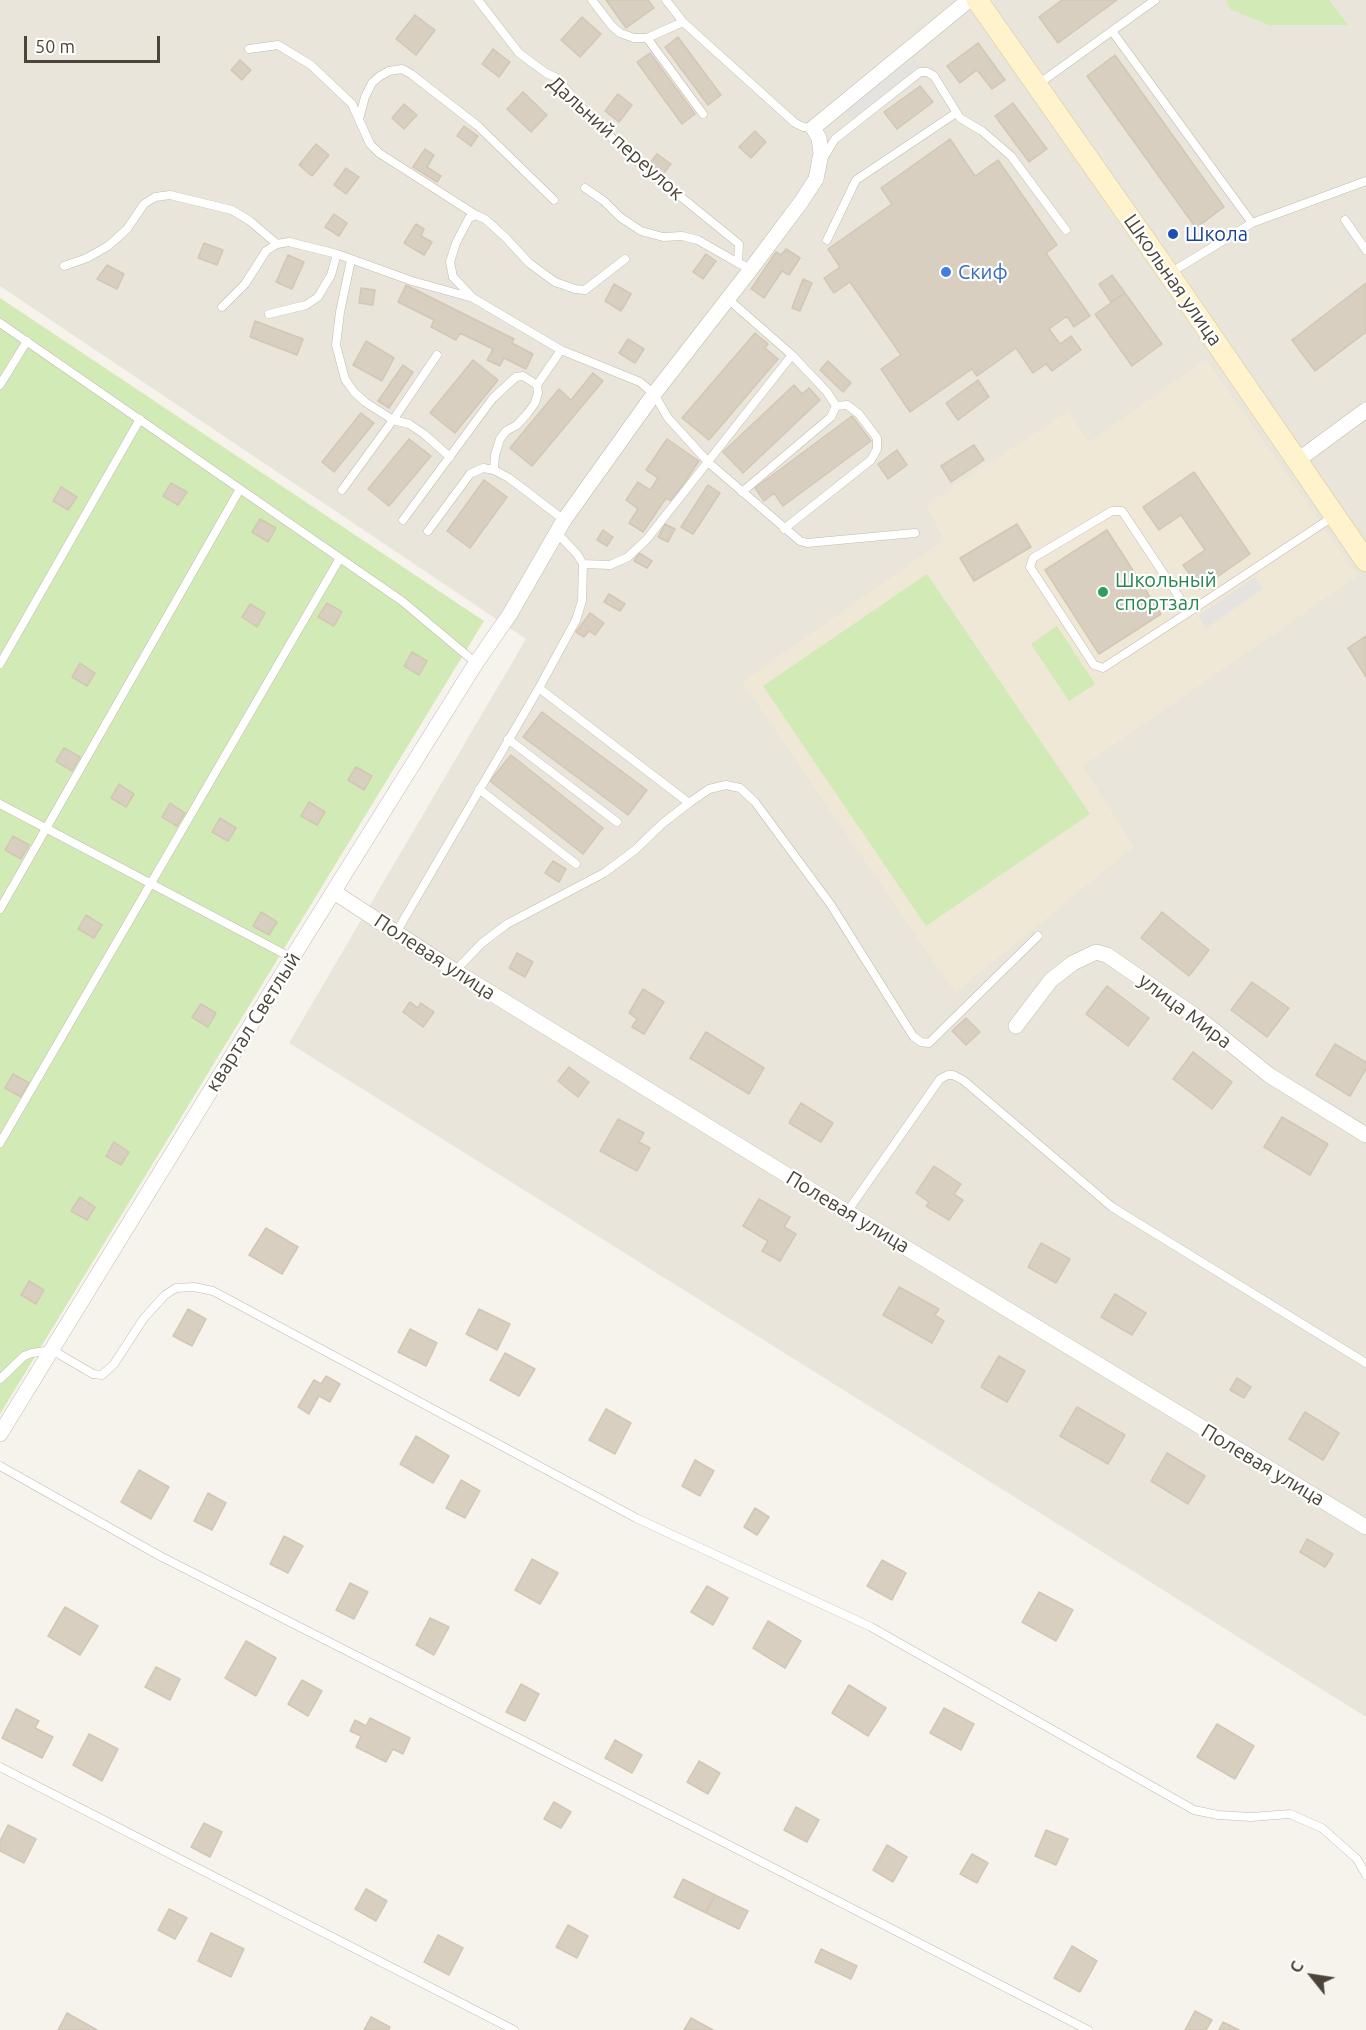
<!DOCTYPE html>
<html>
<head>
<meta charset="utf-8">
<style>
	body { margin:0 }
	#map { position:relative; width:1366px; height:2030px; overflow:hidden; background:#f6f3ec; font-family:Ubuntu,sans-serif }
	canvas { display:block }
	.north { position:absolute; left:1282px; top:1946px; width:60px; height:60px; -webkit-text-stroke:4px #fff; paint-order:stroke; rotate:300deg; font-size:16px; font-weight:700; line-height:24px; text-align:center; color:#4b4439 }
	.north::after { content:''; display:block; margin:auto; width:21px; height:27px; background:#4b4439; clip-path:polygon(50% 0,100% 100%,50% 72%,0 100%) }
	.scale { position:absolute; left:24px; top:36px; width:136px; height:27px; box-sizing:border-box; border:3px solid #4b4439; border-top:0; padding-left:8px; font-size:18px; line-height:21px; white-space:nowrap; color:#4b4439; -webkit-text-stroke:4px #fff; paint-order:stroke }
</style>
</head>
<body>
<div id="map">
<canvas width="1366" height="2030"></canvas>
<div class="north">С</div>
<div class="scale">50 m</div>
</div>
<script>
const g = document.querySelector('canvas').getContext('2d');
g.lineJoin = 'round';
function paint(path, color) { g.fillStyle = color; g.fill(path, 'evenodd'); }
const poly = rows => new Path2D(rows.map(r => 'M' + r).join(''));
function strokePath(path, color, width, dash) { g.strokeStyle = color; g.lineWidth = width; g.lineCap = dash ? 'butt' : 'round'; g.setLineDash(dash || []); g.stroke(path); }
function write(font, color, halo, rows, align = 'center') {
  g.font = font + ' Ubuntu,sans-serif'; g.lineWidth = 4.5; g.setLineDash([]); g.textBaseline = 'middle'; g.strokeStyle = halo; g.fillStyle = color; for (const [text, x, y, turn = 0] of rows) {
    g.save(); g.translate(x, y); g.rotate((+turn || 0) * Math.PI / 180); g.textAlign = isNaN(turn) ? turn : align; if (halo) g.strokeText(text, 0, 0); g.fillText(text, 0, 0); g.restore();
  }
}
paint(poly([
	[0,0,1366,0,1366,1717,289,1043,526,639,0,286]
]), '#eae5da');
paint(poly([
	[1206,359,1358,576,1083,766,1134,847,955,993,742,682,944,540,926,505,1068,411,1089,442]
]), '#efe8d6');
paint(poly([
	[1226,0,1329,0,1348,25,1269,25,1230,9],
	[0,298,484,621,0,1414],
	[927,574,1090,814,926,926,763,686],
	[1057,626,1095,684,1069,701,1031,644]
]), '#d2eab5');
paint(poly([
	[914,59,927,76,856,127,844,110],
	[1255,577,1263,589,1206,628,1198,616]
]), '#e5e3e0');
const building = poly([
	[606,0,648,0,654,8,626,28,606,0],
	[1062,0,1117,0,1058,43,1039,17,1062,0],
	[415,15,435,30,416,55,396,39,415,15],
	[582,17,601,34,580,57,561,40,582,17],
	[678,37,721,95,708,105,665,47,678,37],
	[978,43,1005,80,992,89,977,70,960,83,947,66,978,43],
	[493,49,510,62,499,77,482,64,493,49],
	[650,53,695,114,682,124,637,62,650,53],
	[1115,55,1224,207,1196,228,1087,76,1115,55],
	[240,60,251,70,242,80,231,70,240,60],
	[920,86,933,102,897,129,884,112,920,86],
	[523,92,547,115,531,132,507,109,523,92],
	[618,94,632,105,619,122,605,111,618,94],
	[1013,103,1047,149,1029,162,995,116,1013,103],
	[404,104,417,115,404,129,392,118,404,104],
	[464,126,478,136,471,146,457,136,464,126],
	[755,131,766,142,751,158,739,147,755,131],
	[950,139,975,176,998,160,1057,245,1046,253,1090,316,1074,327,1067,316,1049,329,1060,344,1071,336,1081,350,1052,371,1046,364,1033,373,1016,348,977,376,972,369,910,412,881,369,901,355,850,282,834,293,824,278,840,267,828,249,892,204,881,188,950,139],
	[316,144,329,155,312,176,299,165,316,144],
	[425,149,434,155,427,167,441,176,437,182,413,167,425,149],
	[657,154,671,164,663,174,649,164,657,154],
	[346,168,359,177,346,194,334,185,346,168],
	[334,214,347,223,339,236,325,227,334,214],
	[416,224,424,229,421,236,432,242,424,255,404,243,416,224],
	[204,243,223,250,217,265,198,258,204,243],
	[786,249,800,258,789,275,782,271,764,298,751,289,776,252,781,255,786,249],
	[706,254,716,261,703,279,693,272,706,254],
	[288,255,304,262,292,289,276,282,288,255],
	[107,265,124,274,117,289,97,279,107,265],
	[1112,275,1125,293,1111,302,1099,284,1112,275],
	[803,279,812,283,800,311,792,308,803,279],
	[1366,283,1366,332,1315,371,1292,340,1366,283],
	[614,284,631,294,621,311,605,301,614,284],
	[406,285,514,339,512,343,533,354,526,369,504,358,500,366,487,360,493,349,460,333,456,340,431,327,434,320,398,302,406,285],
	[361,288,375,290,373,305,359,303,361,288],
	[1125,293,1162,344,1132,366,1095,314,1125,293],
	[255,321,303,339,297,355,250,337,255,321],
	[755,333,768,344,765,348,778,359,709,440,682,418,755,333],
	[628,339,644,349,635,363,619,353,628,339],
	[366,341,394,358,382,381,353,365,366,341],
	[473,360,498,380,455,433,430,413,473,360],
	[828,361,851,383,843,392,820,370,828,361],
	[403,365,413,372,389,408,378,401,403,365],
	[593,373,603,381,532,466,510,448,559,389,571,400,593,373],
	[978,380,989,397,958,420,946,403,978,380],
	[794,385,802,394,809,388,820,400,743,473,723,452,794,385],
	[361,413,374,423,334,472,322,462,361,413],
	[852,416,871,441,783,506,774,493,764,501,755,488,852,416],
	[409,439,431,456,389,506,368,489,409,439],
	[667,439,699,461,672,501,666,498,643,532,629,523,638,509,626,500,638,482,650,490,658,478,646,470,667,439],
	[974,445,984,460,951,482,941,466,974,445],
	[897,450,907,465,888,479,878,464,897,450],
	[1194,472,1250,554,1200,589,1183,565,1205,550,1181,515,1159,530,1143,507,1194,472],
	[484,480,507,497,470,548,447,531,484,480],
	[171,483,187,492,178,505,163,496,171,483],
	[708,485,720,493,693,534,681,527,708,485],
	[61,487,77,497,68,510,53,501,61,487],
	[260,519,276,528,268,542,252,532,260,519],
	[665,524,675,529,668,542,658,537,665,524],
	[1017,524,1031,547,974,581,960,558,1017,524],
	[603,530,613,537,607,546,597,540,603,530],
	[1107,530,1161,614,1099,654,1045,570,1107,530],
	[639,553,652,561,647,568,634,561,639,553],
	[609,594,625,604,620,611,604,602,609,594],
	[327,603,342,612,334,626,318,617,327,603],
	[250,604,265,613,257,627,242,617,250,604],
	[590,613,604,623,595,635,589,631,584,637,576,632,590,613],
	[1366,636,1366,677,1348,648,1366,636],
	[412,652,427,661,419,675,404,666,412,652],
	[80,663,95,673,87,686,72,677,80,663],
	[542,712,647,790,628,815,523,737,542,712],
	[64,748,80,757,72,771,56,761,64,748],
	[511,755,603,828,583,854,490,781,511,755],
	[356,767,372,776,364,790,348,780,356,767],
	[119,784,134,794,126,807,111,798,119,784],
	[309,802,325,812,317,825,301,816,309,802],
	[170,803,185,813,177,826,162,817,170,803],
	[220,818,236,828,228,841,212,832,220,818],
	[13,836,29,845,21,859,5,850,13,836],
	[553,861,566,869,559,882,545,873,553,861],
	[261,912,277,922,269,935,253,926,261,912],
	[1162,912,1209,950,1189,976,1141,938,1162,912],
	[86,915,102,925,94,938,78,929,86,915],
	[517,953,533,962,525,977,509,968,517,953],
	[1252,982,1289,1008,1267,1037,1231,1010,1252,982],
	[1107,986,1149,1018,1128,1046,1086,1014,1107,986],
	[643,989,664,1002,644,1034,632,1027,637,1019,629,1013,643,989],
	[410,1002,418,1008,421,1003,434,1012,423,1027,403,1012,410,1002],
	[201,1004,216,1013,208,1027,192,1017,201,1004],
	[966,1018,980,1032,966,1045,952,1031,966,1018],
	[706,1032,764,1068,749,1094,690,1058,706,1032],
	[1335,1044,1366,1062,1366,1069,1350,1096,1316,1075,1335,1044],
	[1193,1052,1232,1082,1212,1109,1173,1079,1193,1052],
	[569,1067,589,1082,578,1097,558,1081,569,1067],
	[13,1074,29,1083,21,1097,5,1088,13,1074],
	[801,1103,833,1123,821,1142,789,1123,801,1103],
	[1282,1117,1328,1144,1310,1175,1264,1147,1282,1117],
	[618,1119,644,1133,639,1142,650,1148,637,1171,600,1151,618,1119],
	[114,1142,129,1152,121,1165,106,1156,114,1142],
	[934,1166,961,1184,954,1194,963,1200,949,1220,926,1206,929,1202,916,1193,934,1166],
	[80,1197,95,1207,87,1220,71,1211,80,1197],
	[759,1199,790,1217,784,1227,796,1234,780,1261,762,1251,768,1241,743,1226,759,1199],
	[266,1228,298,1247,282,1274,249,1255,266,1228],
	[1041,1243,1070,1259,1056,1283,1028,1267,1041,1243],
	[29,1281,44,1290,36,1304,21,1295,29,1281],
	[899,1287,939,1309,935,1315,944,1321,932,1343,883,1315,899,1287],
	[1115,1294,1146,1313,1132,1335,1101,1317,1115,1294],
	[188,1309,206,1319,192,1346,173,1336,188,1309],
	[479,1309,510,1324,497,1350,466,1334,479,1309],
	[410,1329,437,1343,426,1366,398,1352,410,1329],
	[505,1353,535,1369,519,1396,490,1380,505,1353],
	[999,1356,1025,1371,1007,1402,981,1387,999,1356],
	[326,1376,340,1384,330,1402,319,1396,309,1414,298,1407,314,1380,321,1384,326,1376],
	[1237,1378,1251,1387,1244,1398,1230,1390,1237,1378],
	[1077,1407,1125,1435,1108,1464,1060,1436,1077,1407],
	[606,1409,631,1423,615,1454,589,1440,606,1409],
	[1305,1412,1339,1433,1323,1460,1289,1439,1305,1412],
	[416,1436,449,1456,433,1483,400,1464,416,1436],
	[1167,1453,1205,1476,1188,1504,1151,1481,1167,1453],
	[695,1460,714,1471,700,1496,682,1486,695,1460],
	[139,1470,169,1487,151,1519,121,1502,139,1470],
	[461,1480,480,1491,465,1518,446,1508,461,1480],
	[208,1493,226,1503,212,1530,194,1521,208,1493],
	[755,1508,769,1517,757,1535,744,1527,755,1508],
	[284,1536,303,1546,288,1573,270,1564,284,1536],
	[1307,1539,1333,1554,1325,1567,1300,1552,1307,1539],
	[532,1559,558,1573,540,1604,515,1590,532,1559],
	[882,1560,906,1573,892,1600,867,1586,882,1560],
	[350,1583,368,1592,354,1619,336,1610,350,1583],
	[707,1586,728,1598,713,1625,691,1612,707,1586],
	[1039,1592,1073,1610,1056,1641,1022,1622,1039,1592],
	[65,1607,98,1626,80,1655,48,1636,65,1607],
	[430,1618,449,1627,434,1655,416,1645,430,1618],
	[768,1621,801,1641,785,1668,753,1648,768,1621],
	[246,1641,276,1658,256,1696,225,1678,246,1641],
	[156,1667,180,1679,170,1700,145,1687,156,1667],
	[302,1680,322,1691,308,1716,288,1704,302,1680],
	[521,1684,539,1694,525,1721,506,1712,521,1684],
	[849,1685,886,1708,868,1736,832,1713,849,1685],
	[944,1708,974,1724,961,1750,930,1733,944,1708],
	[16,1709,39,1721,35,1728,53,1737,42,1758,2,1738,16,1709],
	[370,1718,410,1738,403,1754,393,1749,386,1762,356,1747,361,1736,350,1731,355,1720,366,1726,370,1718],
	[1217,1724,1254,1746,1235,1779,1197,1757,1217,1724],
	[89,1734,118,1749,102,1781,73,1765,89,1734],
	[615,1740,642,1755,632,1773,605,1758,615,1740],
	[699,1761,720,1773,708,1794,687,1782,699,1761],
	[554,1802,571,1812,561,1828,544,1819,554,1802],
	[796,1807,819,1820,807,1842,784,1830,796,1807],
	[204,1823,222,1832,210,1857,191,1847,204,1823],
	[8,1825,36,1839,24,1863,0,1851,0,1841,8,1825],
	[1046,1830,1068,1839,1056,1865,1035,1856,1046,1830],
	[887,1845,907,1857,893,1882,873,1870,887,1845],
	[972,1854,988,1863,977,1883,960,1874,972,1854],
	[683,1879,715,1895,706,1913,674,1897,683,1879],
	[366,1889,387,1901,376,1921,355,1909,366,1889],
	[715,1895,748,1911,739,1929,706,1913,715,1895],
	[169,1909,187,1918,175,1939,158,1930,169,1909],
	[568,1925,588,1936,577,1958,556,1947,568,1925],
	[211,1933,244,1949,231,1977,198,1961,211,1933],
	[438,1935,463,1948,449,1975,424,1962,438,1935],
	[1072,1946,1097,1961,1080,1992,1054,1978,1072,1946],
	[821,1949,857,1966,851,1979,815,1962,821,1949],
	[1195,2011,1212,2020,1206,2030,1185,2030,1195,2011],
	[67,2013,97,2030,58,2030,67,2013],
	[371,2017,390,2027,389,2030,364,2030,371,2017],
	[691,2018,713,2030,684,2030,691,2018],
	[1223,2022,1239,2030,1219,2030,1223,2022]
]);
paint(building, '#d8cfc1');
strokePath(building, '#d3c7b4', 1.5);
const lane = poly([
	[478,0,519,53,546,73,555,77,586,112,627,153,739,244,738,263,751,269],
	[592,0,611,25,620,33,634,38,647,38],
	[666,0,683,22,795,123,803,127,813,128],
	[683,22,647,38,703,114],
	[1112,31,1252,223],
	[249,49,278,45,311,65,352,104,370,144,379,153,476,215],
	[1037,85,1155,0],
	[359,119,365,97,372,83,380,76,389,71,402,69,411,74,478,126,554,200],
	[824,157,835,139,920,72,927,72,934,76,960,118,982,131,1011,156,1066,230],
	[585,188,604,201,620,217,641,231,663,237,682,236,698,240,738,263],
	[1345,220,1366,250],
	[827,240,856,180,956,113],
	[625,259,585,290,575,289,555,282,529,263,505,237,485,219,476,215,469,218,456,243,450,262,453,277,473,298,561,350,640,382,654,394,668,418,709,463,800,541,807,543,915,533],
	[351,260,340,312,336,345,345,379,354,392,365,402,393,420,437,355],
	[64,266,87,258,108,246,127,229,144,204,155,197,170,195,232,210,250,221,277,244],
	[1170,273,1252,223,1366,181],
	[728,299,792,355,827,392,836,406,831,417,742,492],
	[222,307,245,284,266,251,277,244,289,242,337,254,412,281,473,298],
	[269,314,306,305,318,297,331,275,337,254],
	[0,323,402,601,476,663],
	[0,385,27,341],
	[537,385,561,350],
	[342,490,393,420,409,424,424,434,450,457],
	[403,520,493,398,516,377,523,376,537,385,538,393,535,403,527,414,517,425,506,431,500,439,495,455,494,470],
	[784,529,871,460,877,449,877,438,859,414,847,405,836,406],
	[428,531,470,474,483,468,494,470,509,478,564,520],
	[583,564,610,565,628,557,647,539,792,355],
	[1189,612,1122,511,1112,511,1033,558,1030,567,1094,665,1103,668,1189,612,1334,516],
	[0,664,140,419],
	[539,688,689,803],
	[508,739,617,822],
	[479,789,576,864],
	[0,804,292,958],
	[0,909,240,489],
	[397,931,539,688,576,620,582,601,583,564,577,554,557,533],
	[455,971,482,943,507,924,604,873,635,850,663,823,689,803,709,789,726,785,740,788,755,802,831,905,913,1036,921,1042,929,1043,1038,936],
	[0,1143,340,558],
	[847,1212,940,1079,948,1075,953,1075,963,1080,1112,1207,1366,1363],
	[0,1379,24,1356,32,1353,52,1350,93,1374,102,1375,114,1364,144,1318,165,1295,176,1288,194,1287,213,1291,636,1518,871,1627,1194,1810,1218,1815,1251,1817,1290,1814,1322,1828,1357,1859,1366,1875],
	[0,1466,160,1556,725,1843,1088,2030],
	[0,1767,514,2030]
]);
const street = poly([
	[1298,460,1366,410],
	[334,892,455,971,847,1212,1366,1527],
	[1016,1026,1051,980,1073,963,1096,952,1107,955,1201,1020,1269,1075,1366,1135],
	[0,1434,292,958,476,663,510,614,564,520,654,394,751,269,801,202,816,179,821,153,819,138,813,128,969,0]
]);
const secondary = poly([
	[977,0,1169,274,1366,561]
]);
strokePath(lane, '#c2bbae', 9);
strokePath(street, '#c2bbae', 16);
strokePath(secondary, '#d6c79b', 22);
strokePath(lane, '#fff', 8);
strokePath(street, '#fff', 15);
strokePath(secondary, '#fff3cd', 21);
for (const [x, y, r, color] of [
	[1173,234,6,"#1a4fb4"],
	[946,272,6,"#3f7fe0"],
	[1103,592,6,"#2e9e5b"]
]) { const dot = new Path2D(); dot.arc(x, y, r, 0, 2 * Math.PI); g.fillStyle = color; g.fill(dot); strokePath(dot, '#fff', 2); }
write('20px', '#4b4439', '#fff', [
	["Дальний переулок",616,138,42],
	["Школьная улица",1173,280,55],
	["Полевая улица",435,957,33],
	["улица Мира",1185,1011,37],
	["квартал Светлый",253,1022,-58],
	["Полевая улица",848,1212,31],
	["Полевая улица",1263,1465,31]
]);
write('20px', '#164399', '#fff', [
	["Школа",1185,234]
], 'left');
write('20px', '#366cbe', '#fff', [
	["Скиф",958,272]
], 'left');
write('20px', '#27864d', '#fff', [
	["Школьный",1115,580],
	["спортзал",1115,603]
], 'left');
</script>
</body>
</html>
